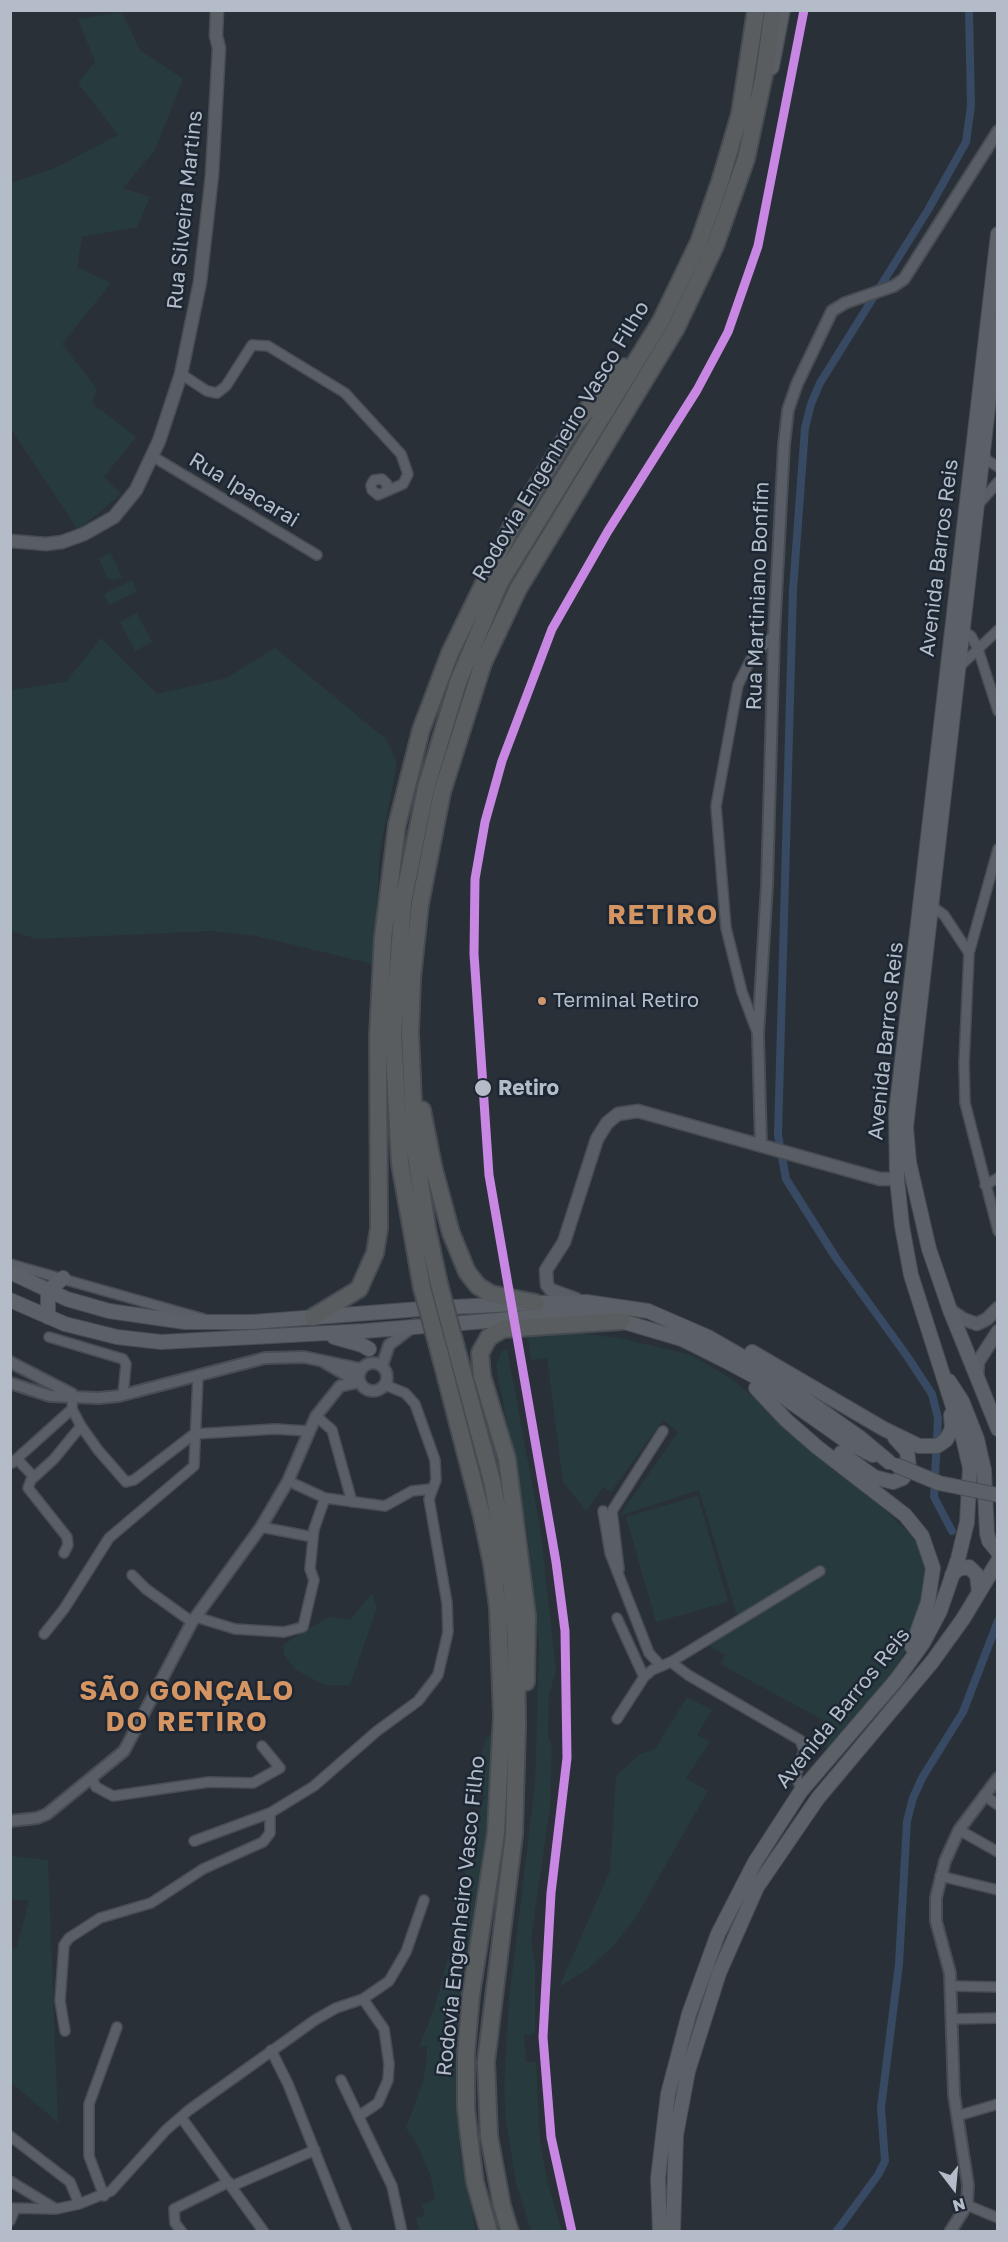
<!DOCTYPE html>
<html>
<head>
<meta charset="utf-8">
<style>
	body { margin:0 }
	#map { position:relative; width:1008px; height:2242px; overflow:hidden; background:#2a3038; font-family:"Golos Text",sans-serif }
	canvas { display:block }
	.frame { position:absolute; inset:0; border:12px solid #b4bcc9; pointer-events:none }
	.north { position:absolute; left:924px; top:2158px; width:60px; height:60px; -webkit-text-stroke:4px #1d2633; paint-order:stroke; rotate:164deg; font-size:16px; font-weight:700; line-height:24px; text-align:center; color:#b4bcc9 }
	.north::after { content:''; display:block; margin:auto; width:21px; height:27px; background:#b4bcc9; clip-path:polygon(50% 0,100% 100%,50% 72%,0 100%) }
</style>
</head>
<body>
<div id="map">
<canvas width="1008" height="2242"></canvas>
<div class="frame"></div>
<div class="north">N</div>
</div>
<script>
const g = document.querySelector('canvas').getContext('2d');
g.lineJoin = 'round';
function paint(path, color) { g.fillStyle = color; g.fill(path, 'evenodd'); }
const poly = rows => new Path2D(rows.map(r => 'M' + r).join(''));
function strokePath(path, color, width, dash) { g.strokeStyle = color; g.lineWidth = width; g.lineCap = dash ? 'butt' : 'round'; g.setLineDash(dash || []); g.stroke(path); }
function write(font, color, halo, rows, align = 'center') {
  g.font = font + ' "Golos Text",sans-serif'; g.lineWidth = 5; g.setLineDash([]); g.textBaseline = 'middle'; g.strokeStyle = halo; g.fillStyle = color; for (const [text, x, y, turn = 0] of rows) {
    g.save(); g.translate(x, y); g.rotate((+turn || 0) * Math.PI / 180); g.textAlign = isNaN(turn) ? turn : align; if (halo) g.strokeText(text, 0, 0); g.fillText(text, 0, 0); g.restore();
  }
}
paint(poly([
	[122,12,140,50,183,79,155,150,123,188,150,197,137,227,82,237,77,267,111,283,62,344,97,389,92,403,136,437,104,477,121,494,78,530,11,429,11,183,55,168,118,135,78,83,95,62,78,19],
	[110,552,122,577,114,580,108,579,99,559],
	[132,580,137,591,109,605,104,594],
	[137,613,152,642,135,651,120,622],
	[101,638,157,694,226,678,275,648,386,739,397,763,380,850,373,964,256,936,212,931,37,939,11,931,11,690,66,682],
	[551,1333,586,1334,619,1338,692,1355,733,1380,861,1488,919,1542,928,1568,914,1635,891,1677,830,1750,812,1738,823,1720,720,1664,725,1655,708,1645,827,1572,823,1565,737,1615,699,1490,619,1516,678,1432,663,1420,611,1492,603,1487,586,1511,563,1482,547,1358,531,1360,528,1337],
	[507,1348,540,1527,556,1669,549,1696,548,1736,552,1747,550,1808,531,1938,535,1962,535,2034,524,2035,526,2062,536,2062,540,2143,548,2184,562,2231,531,2231,516,2183,506,2122,504,2089,509,2000,535,1784,539,1646,527,1530,496,1366,501,1352],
	[698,1496,728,1602,656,1622,626,1517],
	[372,1593,377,1608,350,1685,324,1685,296,1670,284,1654,284,1644,329,1617,350,1620],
	[687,1697,712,1710,697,1735,710,1742,686,1778,708,1791,635,1919,614,1945,589,1968,559,1987,610,1871,616,1776,640,1754,655,1749],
	[495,1728,490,1802,459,2038,457,2103,460,2155,476,2231,419,2231,416,2218,425,2216,422,2204,435,2200,431,2177,417,2144,406,2128,423,2081,427,2059,427,2046,419,2047,434,2009,453,1941,471,1837,485,1796,477,1792,475,1781,478,1767,485,1740],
	[11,1856,48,1860,58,2123,11,2082,11,1946,16,1950,29,1901,11,1899]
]), '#273a3e');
strokePath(poly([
	[952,1531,934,1497,938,1418,932,1394,907,1356,836,1258,786,1179,778,1135,793,590,805,428,811,404,820,383,928,210,966,142,971,106,969,10],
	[836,2232,878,2175,885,2161,881,2108,899,1964,907,1821,913,1798,922,1778,963,1712,998,1621]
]), '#384963', 8);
const minor = poly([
	[181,374,207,391,217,393,226,386,252,345,268,346,345,393,401,454,408,474,403,484,378,495,372,490,371,485,374,480,382,479,387,484,387,490],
	[983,453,987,460,998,467],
	[152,456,317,555],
	[977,506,998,482],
	[962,630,971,636,978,649,998,711],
	[958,668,998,630],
	[998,849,969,953,964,1063,965,1103,998,1231],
	[930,905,944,915,969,953],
	[757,1032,742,992,726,928,716,806,738,685,751,659,774,635],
	[985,1185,998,1178],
	[10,1264,204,1319],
	[49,1337,123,1359,126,1364,123,1395],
	[73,1395,72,1409,81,1426,98,1450,126,1482,134,1480,194,1434,275,1429,308,1431],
	[316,1416,332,1430,352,1502],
	[17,1459,34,1477],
	[12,1463,72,1409],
	[288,1481,325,1498,385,1506,412,1491,431,1489],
	[603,1511,610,1553,649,1653,660,1665],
	[261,1527,313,1537],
	[64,1553,68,1545,67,1537,28,1488,31,1480,54,1459,81,1426],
	[619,1569,612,1511,663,1431],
	[132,1575,146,1589,192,1622],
	[196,1617,235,1629,284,1632,303,1627,314,1580,310,1569,314,1529,325,1498],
	[617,1618,644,1677],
	[44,1634,64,1609,109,1538,194,1466,198,1376],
	[671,1662,688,1675,800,1740,804,1750,796,1775,801,1791],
	[617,1719,644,1677,652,1670,671,1662,820,1571],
	[92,1779,96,1787,113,1796,209,1782,253,1783,280,1768,262,1746],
	[984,1795,998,1805],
	[959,1830,998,1852],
	[194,1841,270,1813,314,1786,377,1731,418,1701,438,1675,448,1632,447,1603,429,1499,436,1480,435,1460,415,1404,405,1393,385,1385],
	[940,1876,998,1890],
	[951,1986,998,1987],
	[952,2019,998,2018],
	[65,2031,60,2001,64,1945,69,1938,100,1918,151,1903,203,1869,263,1842,270,1833,270,1813],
	[271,2050,288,2084,347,2232],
	[341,2080,392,2186,402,2232],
	[359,2116,378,2103,388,2080,389,2064,384,2029,363,1999],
	[957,2116,998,2104],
	[181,2117,264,2232],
	[10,2136,70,2182,79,2204],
	[10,2181,56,2209,79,2204,111,2191,166,2130,189,2110,315,2020,336,2008,363,1999,389,1981,406,1952,424,1900],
	[232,2186,315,2150],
	[104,2196,89,2156,89,2104,117,2027],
	[967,2205,998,2218],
	[10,2208,56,2209],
	[10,2221,15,2209],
	[182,2232,175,2223,174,2209,229,2182]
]);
const tertiary = poly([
	[761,1146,758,1034,767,885,774,635,784,445,788,410,797,384,832,311,845,303,894,286,904,279,998,131],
	[10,1362,72,1394],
	[324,1362,346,1375,358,1377],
	'359 1377a14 14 0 1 1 28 0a14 14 0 1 1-28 0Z',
	[382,1366,389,1345,415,1325],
	[10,1383,50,1396,99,1398,119,1396,265,1358,304,1357,361,1369],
	[10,1821,37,1818,47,1814,124,1751,192,1622,261,1527,288,1481,316,1416,340,1386,359,1382],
	[950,2232,967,2205,968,2185,954,2095,950,1973,936,1921,936,1898,945,1861,959,1830,998,1778]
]);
const secondary = poly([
	[10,541,46,544,62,542,84,534,114,517,136,490,159,441,181,374,200,282,212,175,219,48,216,36,217,10],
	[576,1299,551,1290,547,1285,546,1270,564,1242,597,1139,607,1123,618,1114,638,1111,880,1179,897,1179],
	[950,1310,963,1319,977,1324,987,1319,998,1308],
	[977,1376,978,1362,998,1331]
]);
const primary = poly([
	[998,320,906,1127,909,1162,929,1249,950,1310,998,1429],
	[10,1272,67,1299,109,1311,185,1322,253,1322,433,1308,536,1303,586,1302,648,1311,708,1337,755,1364,859,1437,889,1462],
	[10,1300,65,1324,117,1337,161,1342,364,1331,548,1316,580,1315,621,1321,682,1339,726,1361,754,1376,849,1443,873,1455],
	[48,1317,48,1291,63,1278],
	[334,1337,362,1345,369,1349],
	[752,1352,884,1429,919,1446,937,1446,946,1440,952,1429,951,1415],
	[949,1381,962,1401,977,1439,984,1470,987,1533,989,1541,998,1552],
	[756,1388,786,1420,817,1447,905,1515,922,1536,933,1568,928,1602,912,1647],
	[841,1453,874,1477,893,1482,903,1478,909,1467,907,1451,895,1438],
	[952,1575,958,1569,969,1567,977,1575,979,1592],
	[660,2232,658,2178,668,2094,689,2014,718,1934,755,1862,801,1791,897,1679,923,1643,940,1611,958,1559,967,1522,970,1468,963,1438,911,1275,902,1226,897,1179,896,1113,998,234],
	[673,2232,676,2135,688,2071,719,1973,757,1887,818,1798,932,1662,963,1619,998,1561]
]);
const trunk = poly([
	[771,67,782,10]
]);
const motorway = poly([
	[422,1110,433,1166,451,1233,467,1272,478,1286,491,1294,536,1303],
	[439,1284,427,1228,415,1149,410,1034,412,978,420,904,442,792,483,663,518,589,676,328,715,246,746,159,764,75,773,10],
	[422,1288,400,1163,393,1034,403,902,426,788,458,682,500,582,661,321,699,242,720,182,740,114,756,10],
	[313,1317,359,1289,375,1253,379,1228,378,1036,383,938,397,825,421,730,450,653,512,526,574,425,624,367],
	[458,1355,492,1481,512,1588,516,1641,517,1726,514,1834,486,2062,489,2136,502,2206,510,2232],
	[441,1358,482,1516,492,1564,498,1608,502,1716,496,1833,471,1995,466,2053,466,2108,470,2144,475,2182,489,2232],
	[526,1682,527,1616,507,1459,482,1376,480,1353,489,1337,503,1329,621,1321]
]);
strokePath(minor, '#484c53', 12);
strokePath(tertiary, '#484c53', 14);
strokePath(secondary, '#484c53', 15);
strokePath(primary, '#484c55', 16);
strokePath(trunk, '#474c53', 18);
strokePath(motorway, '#474c53', 20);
strokePath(minor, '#5a5e66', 9);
strokePath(tertiary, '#5a5e66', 10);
strokePath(secondary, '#595d64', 12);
strokePath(primary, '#5c6168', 14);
strokePath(trunk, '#5b5f64', 15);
strokePath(motorway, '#5a5d60', 16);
const primaryBridge = poly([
	[896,1465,939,1483,998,1495]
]);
const motorwayBridge = poly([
	[439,1284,458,1355],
	[422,1288,441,1358]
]);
strokePath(primaryBridge, '#484c55', 16, []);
strokePath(motorwayBridge, '#474c53', 20, []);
strokePath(primaryBridge, '#5c6168', 14);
strokePath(motorwayBridge, '#5a5d60', 16);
strokePath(poly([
	[572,2232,551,2137,543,2037,551,1893,567,1758,565,1631,556,1562,489,1175,474,954,475,879,485,822,502,761,552,629,608,531,697,390,728,332,758,246,804,10]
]), '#c787e3', 9);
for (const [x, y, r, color] of [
	[542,1001,5,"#cd976f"],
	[483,1088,9,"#b4bcc9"]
]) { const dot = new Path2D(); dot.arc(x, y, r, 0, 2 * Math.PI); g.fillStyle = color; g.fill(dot); strokePath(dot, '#1d2633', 2); }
write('20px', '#b4bcc9', '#1d2633', [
	["Terminal Retiro",553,1001]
], 'left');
write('21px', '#b4bcc9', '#1d2633', [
	["Rua Silveira Martins",185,210,-84],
	["Rodovia Engenheiro Vasco Filho",561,441,-59],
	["Rua Ipacarai",244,490,31],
	["Avenida Barros Reis",939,558,-83],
	["Rua Martiniano Bonfim",758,596,-88],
	["Avenida Barros Reis",886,1041,-84],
	["Avenida Barros Reis",843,1708,-51],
	["Rodovia Engenheiro Vasco Filho",461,1916,-84]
]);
write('bold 21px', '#b4bcc9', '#1d2633', [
	["Retiro",498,1088]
], 'left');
g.letterSpacing = '1.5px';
write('bold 27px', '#d59563', '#1d2633', [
	["RETIRO",663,915],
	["SÃO GONÇALO",187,1691],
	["DO RETIRO",187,1722]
]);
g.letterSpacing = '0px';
</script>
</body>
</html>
